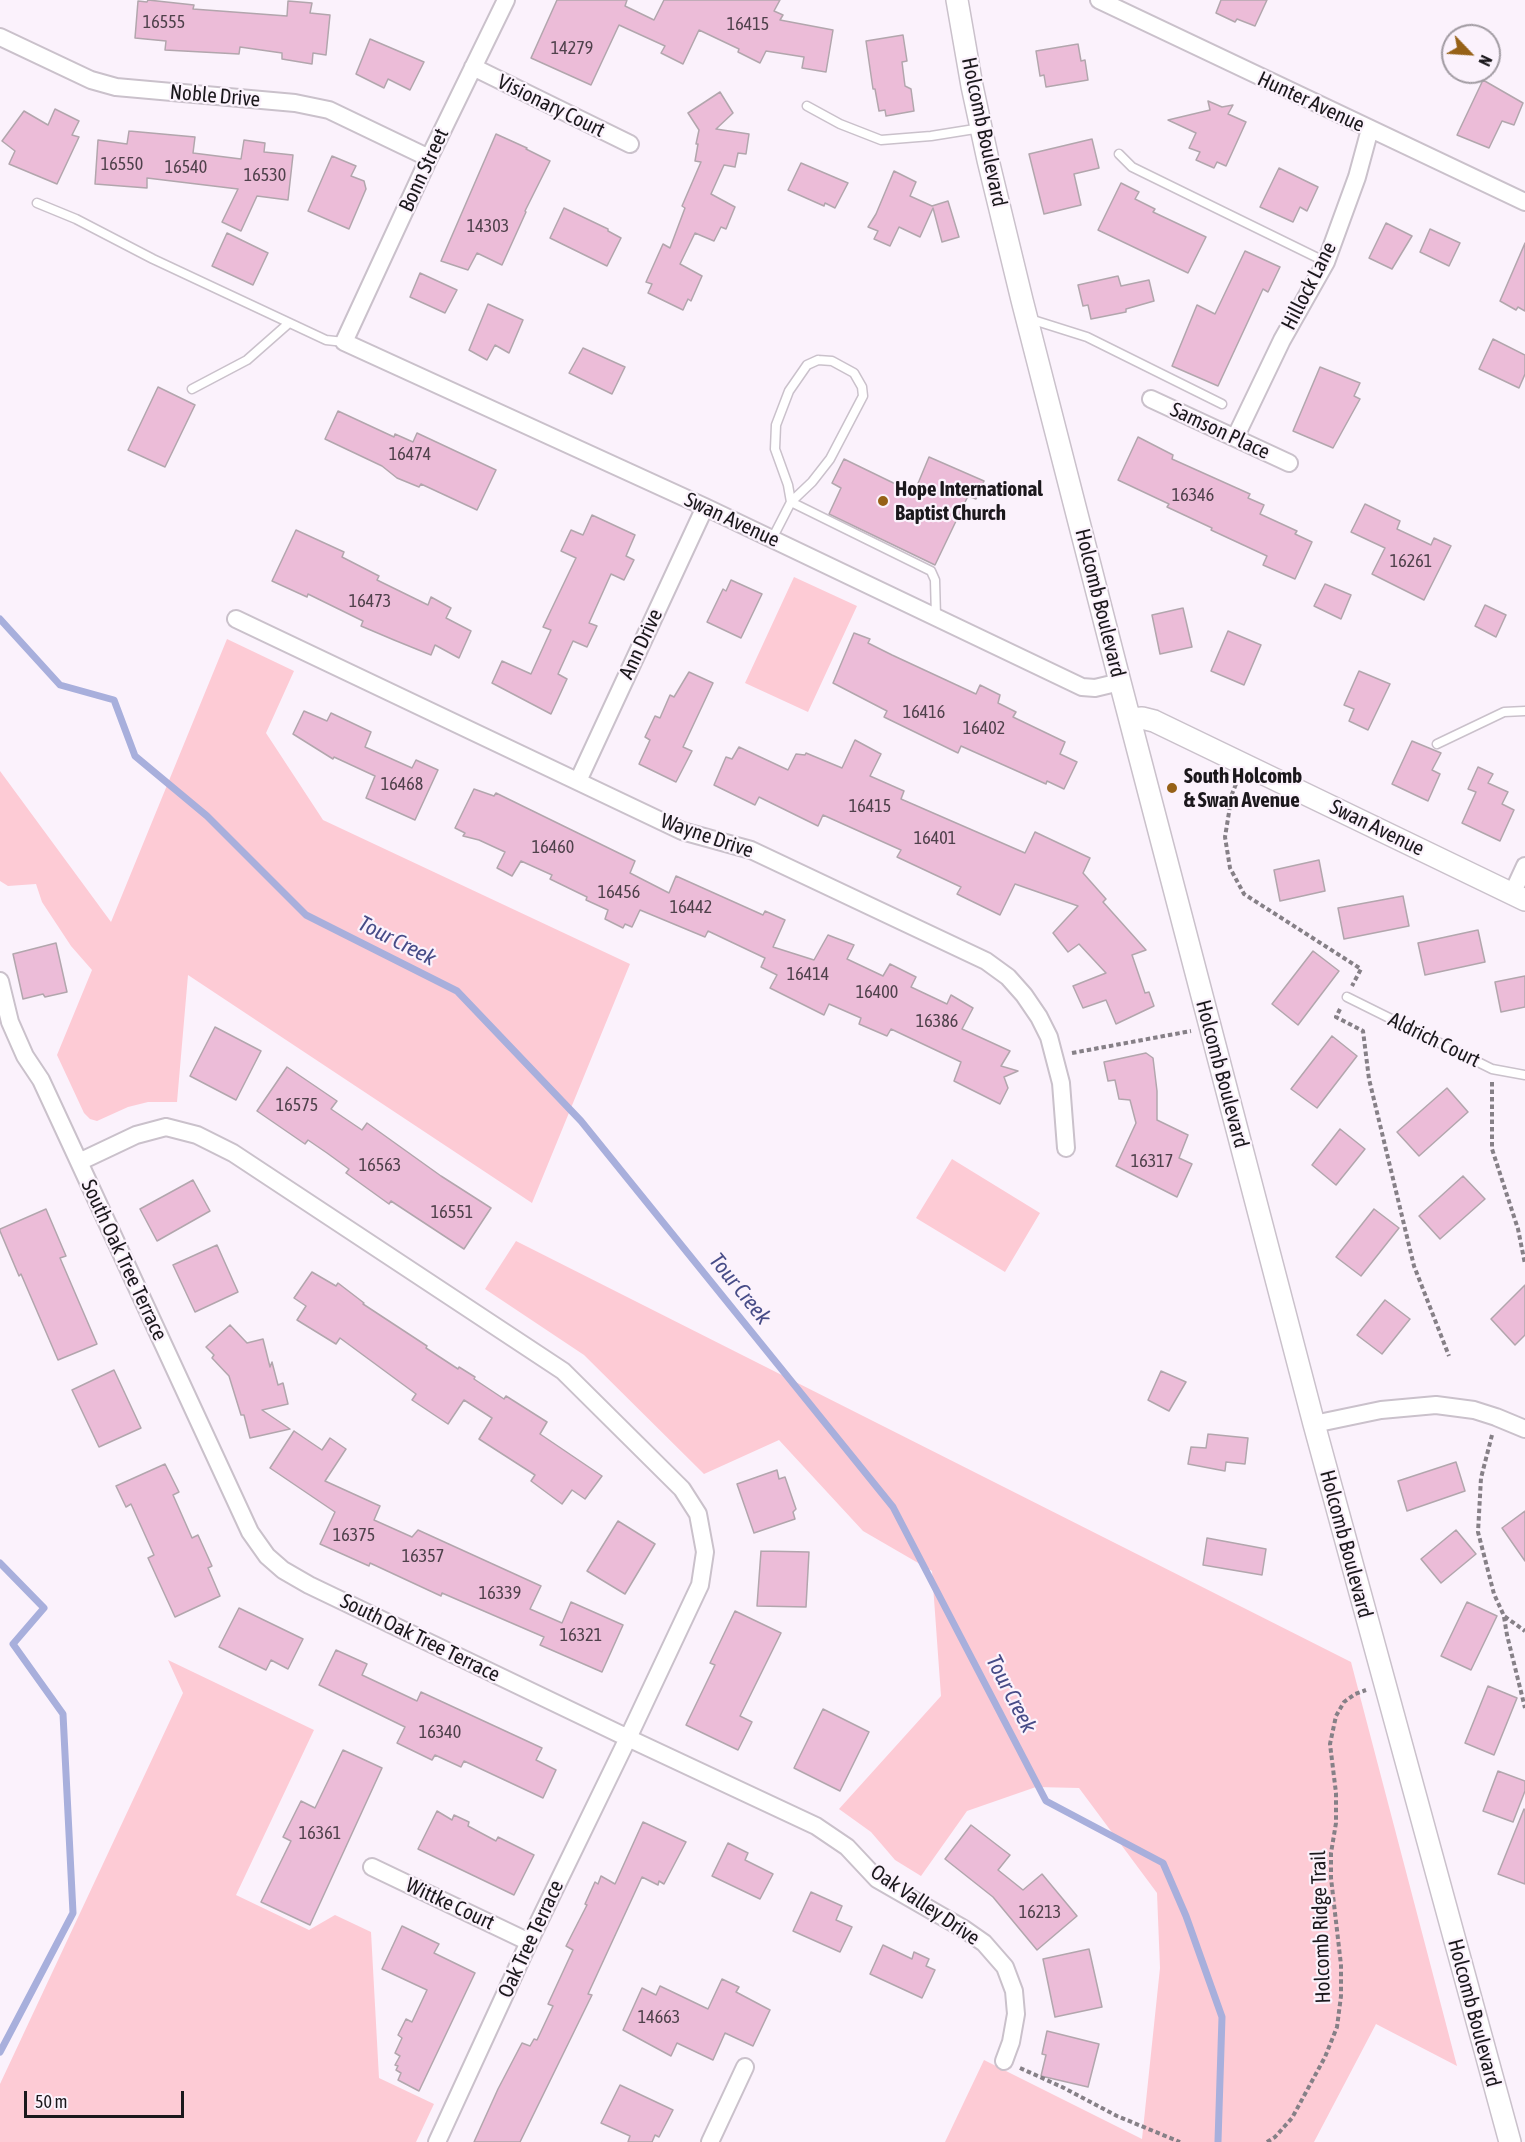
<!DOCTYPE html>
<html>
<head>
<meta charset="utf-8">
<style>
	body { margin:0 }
	#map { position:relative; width:1525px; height:2142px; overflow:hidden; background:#fbf2fc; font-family:"Asap Condensed",sans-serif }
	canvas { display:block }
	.north { position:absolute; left:1441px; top:24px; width:60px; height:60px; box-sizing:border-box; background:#fbf2fc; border:2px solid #a19ba2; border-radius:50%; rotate:115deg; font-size:16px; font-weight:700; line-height:24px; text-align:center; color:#1b181c }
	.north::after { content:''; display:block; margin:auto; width:21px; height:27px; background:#966117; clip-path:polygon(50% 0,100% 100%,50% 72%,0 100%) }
	.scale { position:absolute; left:24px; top:2091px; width:160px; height:27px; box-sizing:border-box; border:3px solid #1b181c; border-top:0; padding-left:8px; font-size:18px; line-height:21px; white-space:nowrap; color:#1b181c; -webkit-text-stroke:4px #fbf2fc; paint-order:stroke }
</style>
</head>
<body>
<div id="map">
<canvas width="1525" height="2142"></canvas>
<div class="north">N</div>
<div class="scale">50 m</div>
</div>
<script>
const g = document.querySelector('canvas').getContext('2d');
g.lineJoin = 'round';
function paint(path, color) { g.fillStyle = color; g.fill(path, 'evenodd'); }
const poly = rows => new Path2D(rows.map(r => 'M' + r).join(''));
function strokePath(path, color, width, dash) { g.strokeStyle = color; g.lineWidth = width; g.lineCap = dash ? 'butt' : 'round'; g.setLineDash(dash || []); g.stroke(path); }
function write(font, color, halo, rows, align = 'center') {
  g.font = font + ' "Asap Condensed",sans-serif'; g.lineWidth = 4.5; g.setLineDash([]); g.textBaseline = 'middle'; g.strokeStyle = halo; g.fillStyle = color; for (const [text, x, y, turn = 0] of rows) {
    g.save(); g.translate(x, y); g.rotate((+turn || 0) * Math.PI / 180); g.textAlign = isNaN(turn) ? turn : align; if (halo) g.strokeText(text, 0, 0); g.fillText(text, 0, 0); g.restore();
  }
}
paint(poly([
	[794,577,857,606,808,712,745,683],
	[227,639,294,671,266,733,323,820,630,964,532,1203,188,975,177,1102,148,1102,128,1107,97,1121,90,1119,84,1113,57,1055,92,970,71,946,42,902,36,884,8,886,0,881,0,771,111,922],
	[952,1159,1040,1213,1005,1272,916,1218],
	[516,1241,1351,1662,1457,2066,1376,2024,1314,2142,945,2142,984,2060,1142,2139,1160,1968,1157,1893,1079,1788,1036,1787,967,1811,921,1876,895,1860,871,1832,839,1809,941,1696,932,1571,863,1531,779,1440,704,1474,584,1355,485,1289],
	[168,1660,314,1730,236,1895,309,1930,335,1915,371,1932,379,2078,434,2104,416,2142,0,2142,0,2084,183,1693]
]), '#fdcbd5');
strokePath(poly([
	[0,619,60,685,114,700,135,756,207,816,306,915,457,991,581,1121,893,1507,1046,1801,1163,1863,1186,1916,1222,2017,1218,2141],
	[0,1563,44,1608,13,1644,63,1714,73,1913,0,2052]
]), '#a8afdc', 7);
const building = poly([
	[148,0,194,5,193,9,287,16,288,1,312,3,310,13,330,15,326,55,313,53,312,64,282,59,282,53,240,47,239,54,165,50,166,41,135,38,138,1,147,2,148,0],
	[557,0,627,0,625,6,654,20,664,0,780,0,774,11,783,15,780,20,833,30,826,72,802,68,804,57,766,51,760,63,738,52,739,49,699,30,683,64,661,53,665,46,619,25,591,85,531,58,557,0],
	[1221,0,1267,0,1255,26,1237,19,1235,22,1216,13,1221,0],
	[903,35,907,61,902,62,905,86,911,89,914,111,886,116,885,110,879,111,875,89,873,89,866,41,903,35],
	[370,39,424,62,410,90,388,79,384,88,356,74,370,39],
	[1078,44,1081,61,1085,60,1088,80,1046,87,1044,75,1040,76,1036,51,1078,44],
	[1483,80,1523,103,1514,125,1502,121,1489,148,1457,135,1483,80],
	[720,92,733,113,716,129,749,134,746,154,738,153,735,167,724,165,711,194,735,207,726,229,721,227,714,241,695,233,680,264,702,276,691,301,688,299,683,310,648,293,652,284,646,282,663,244,670,248,685,208,682,206,701,162,695,161,698,144,696,144,699,130,688,113,720,92],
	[1208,101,1222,107,1233,105,1228,114,1246,122,1226,166,1217,162,1214,168,1196,160,1200,152,1189,148,1196,133,1168,120,1210,110,1208,101],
	[55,109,79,121,72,135,79,137,57,184,9,164,15,151,2,141,24,111,48,125,55,109],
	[129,131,195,137,193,153,241,159,244,140,265,143,264,152,293,155,288,200,257,196,241,231,222,222,238,189,147,178,147,188,95,184,98,140,127,144,129,131],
	[496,134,527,148,526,149,550,161,525,211,526,212,502,265,477,253,468,270,441,261,496,134],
	[1092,139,1099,168,1074,174,1081,205,1044,214,1029,154,1092,139],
	[332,156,356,166,351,176,364,181,366,189,349,229,308,211,332,156],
	[801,163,848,183,835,208,825,203,824,206,788,190,801,163],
	[1279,168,1318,187,1307,211,1300,207,1293,222,1260,207,1279,168],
	[894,171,916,182,910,196,932,206,948,201,959,237,942,242,933,208,920,237,899,227,890,246,874,239,878,231,868,227,876,214,894,171],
	[1121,183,1139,192,1135,199,1155,209,1153,212,1206,237,1188,273,1098,230,1121,183],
	[564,208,608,229,608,231,621,238,607,266,550,238,564,208],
	[1386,223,1412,236,1392,269,1369,258,1386,223],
	[1430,229,1460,243,1449,266,1420,252,1430,229],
	[227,233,268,253,253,285,212,266,227,233],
	[1525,243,1525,311,1518,307,1516,310,1500,301,1525,243],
	[1245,251,1280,267,1268,292,1263,289,1218,386,1172,366,1197,305,1215,314,1245,251],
	[420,273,457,290,445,313,410,297,420,273],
	[1118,276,1121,286,1149,280,1154,301,1126,309,1126,312,1091,319,1088,305,1083,306,1078,285,1118,276],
	[488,304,523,320,509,353,495,345,487,360,469,350,488,304],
	[1493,339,1525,355,1525,374,1519,388,1479,369,1493,339],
	[583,348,625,367,612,394,569,373,583,348],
	[1320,367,1360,383,1354,396,1360,399,1333,448,1293,431,1320,367],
	[158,387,195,405,165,467,128,450,158,387],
	[338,411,394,437,395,434,413,442,417,433,496,470,477,510,421,484,419,487,397,478,382,466,325,439,338,411],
	[1138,437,1173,455,1172,459,1250,494,1248,498,1264,505,1260,514,1297,531,1295,534,1312,542,1295,579,1263,565,1267,556,1211,530,1212,528,1167,507,1169,504,1118,480,1138,437],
	[929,457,984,481,976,499,968,496,935,565,829,514,841,488,832,483,844,459,914,493,929,457],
	[1365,504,1400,521,1397,529,1431,545,1434,538,1451,546,1424,600,1372,574,1385,548,1351,532,1365,504],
	[592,515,635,535,626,556,634,560,624,580,611,574,589,623,597,626,587,647,573,641,558,674,567,679,551,714,492,683,502,661,531,674,551,630,543,627,576,558,561,551,571,530,583,535,592,515],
	[296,530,344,552,342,557,379,576,377,580,428,605,431,597,451,608,446,618,471,631,459,658,435,645,431,655,394,640,361,626,363,621,308,594,307,597,272,581,296,530],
	[731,580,762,594,741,638,707,622,723,589,726,591,731,580],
	[1325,584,1351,595,1341,619,1314,606,1325,584],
	[1485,605,1506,615,1496,637,1475,626,1485,605],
	[1183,608,1192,647,1160,654,1152,615,1183,608],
	[1228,631,1261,645,1244,685,1211,671,1228,631],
	[854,633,870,639,868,643,892,655,976,694,980,685,1000,695,998,703,1016,712,1013,717,1065,742,1060,754,1077,762,1064,789,1047,781,1046,784,961,746,958,753,884,717,887,711,833,683,854,633],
	[1359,671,1390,684,1368,730,1349,721,1354,709,1344,705,1359,671],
	[689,672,713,683,683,747,692,751,676,782,639,764,650,740,645,737,655,716,660,718,670,695,674,697,689,672],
	[304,711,327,721,331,713,371,732,365,747,412,768,416,760,438,770,415,820,366,798,375,776,334,757,333,759,293,734,304,711],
	[855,740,881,754,870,776,904,791,901,799,1025,853,1035,832,1090,858,1083,873,1106,899,1103,902,1146,950,1132,955,1145,993,1149,992,1154,1006,1116,1024,1106,1000,1083,1008,1073,986,1106,973,1079,944,1068,952,1053,933,1078,906,1015,884,1000,915,957,894,961,887,897,857,901,850,823,815,818,826,759,797,755,805,714,785,726,757,732,759,739,747,788,770,796,754,805,755,806,753,842,768,855,740],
	[1412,741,1441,753,1432,770,1440,774,1428,801,1392,784,1412,741],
	[1478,767,1493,774,1488,783,1508,792,1502,804,1514,810,1500,841,1462,823,1476,792,1468,789,1478,767],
	[474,789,494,796,496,793,635,861,630,873,669,893,676,876,763,915,765,911,785,920,773,947,814,960,828,935,854,945,847,959,883,976,890,964,916,977,911,987,947,1004,951,995,973,1008,962,1029,1010,1051,1001,1066,1018,1071,1004,1077,1008,1088,1000,1104,954,1081,961,1062,891,1029,887,1036,859,1024,861,1018,829,1004,824,1015,770,988,777,975,761,967,765,958,708,931,705,937,640,910,632,927,625,924,623,928,605,919,608,910,586,900,587,897,550,879,552,875,521,861,512,876,497,868,505,852,479,840,463,836,465,833,455,828,474,789],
	[1319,860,1325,891,1280,901,1274,870,1319,860],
	[1403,896,1409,926,1344,939,1338,908,1403,896],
	[1478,930,1485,962,1425,975,1418,943,1478,930],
	[56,943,67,992,45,997,43,994,23,999,13,954,56,943],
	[1313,951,1339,971,1298,1025,1272,1004,1313,951],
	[1525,976,1525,1007,1501,1012,1495,982,1525,976],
	[215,1027,261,1051,236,1100,190,1076,215,1027],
	[1332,1036,1357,1056,1317,1108,1291,1089,1332,1036],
	[1146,1053,1153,1058,1157,1091,1157,1120,1188,1135,1179,1158,1192,1164,1177,1197,1116,1166,1136,1123,1130,1100,1119,1099,1115,1080,1108,1081,1104,1062,1146,1053],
	[287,1067,337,1101,331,1109,362,1130,367,1123,441,1176,491,1208,464,1249,391,1201,389,1204,346,1173,349,1169,327,1153,308,1140,305,1144,257,1111,287,1067],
	[1447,1088,1468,1112,1419,1156,1397,1132,1447,1088],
	[1340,1129,1365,1149,1336,1185,1312,1165,1340,1129],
	[1463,1176,1485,1199,1440,1239,1419,1216,1463,1176],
	[193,1180,210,1211,157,1241,140,1209,193,1180],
	[46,1209,66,1256,60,1258,97,1344,58,1360,21,1274,19,1276,0,1231,0,1229,46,1209],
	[1374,1209,1399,1228,1361,1276,1336,1257,1374,1209],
	[217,1245,238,1292,195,1312,173,1265,217,1245],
	[312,1272,336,1286,338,1283,364,1303,363,1304,427,1346,426,1348,458,1369,459,1367,475,1377,474,1379,504,1399,506,1396,547,1422,540,1434,602,1476,585,1499,572,1490,562,1504,531,1481,535,1475,479,1439,492,1418,464,1400,448,1424,412,1400,416,1394,340,1338,336,1344,297,1320,306,1306,294,1298,312,1272],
	[1525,1285,1525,1335,1515,1345,1491,1319,1525,1285],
	[1385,1300,1410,1319,1382,1354,1357,1335,1385,1300],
	[230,1325,247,1343,263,1339,270,1367,272,1362,278,1385,283,1383,288,1404,262,1410,290,1429,250,1438,244,1415,241,1415,229,1376,212,1358,214,1355,206,1347,230,1325],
	[114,1370,141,1428,99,1447,72,1390,114,1370],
	[1161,1371,1186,1382,1169,1411,1148,1400,1161,1371],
	[294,1431,322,1450,330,1438,346,1449,325,1481,380,1506,374,1520,412,1537,418,1530,541,1586,530,1609,562,1623,571,1602,623,1625,602,1672,540,1645,544,1637,442,1593,441,1596,370,1563,369,1566,320,1544,335,1512,270,1468,294,1431],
	[1208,1434,1248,1438,1245,1464,1226,1462,1225,1471,1188,1464,1191,1447,1206,1448,1208,1434],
	[1456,1462,1465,1491,1407,1511,1398,1481,1456,1462],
	[165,1464,179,1492,173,1495,192,1538,198,1535,212,1566,208,1568,220,1596,175,1617,148,1558,154,1555,131,1504,126,1507,116,1486,165,1464],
	[777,1470,779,1479,785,1477,796,1509,793,1512,795,1519,754,1533,737,1484,777,1470],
	[1525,1511,1525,1561,1502,1528,1525,1511],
	[618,1521,655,1544,625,1594,587,1571,618,1521],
	[1456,1530,1476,1554,1441,1583,1421,1559,1456,1530],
	[1207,1538,1266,1549,1262,1575,1203,1565,1207,1538],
	[761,1551,809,1552,806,1607,757,1606,761,1551],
	[1467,1602,1497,1616,1471,1670,1441,1656,1467,1602],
	[239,1608,303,1639,288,1669,271,1660,266,1670,219,1647,239,1608],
	[735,1611,781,1633,740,1716,752,1722,738,1750,686,1725,715,1665,710,1663,735,1611],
	[336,1650,367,1664,362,1675,417,1701,421,1692,542,1748,536,1760,556,1770,543,1798,464,1761,461,1767,435,1755,432,1760,397,1743,405,1727,319,1685,336,1650],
	[1488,1686,1517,1698,1494,1755,1465,1743,1488,1686],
	[823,1709,869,1732,840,1791,794,1768,823,1709],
	[343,1750,382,1768,310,1925,261,1902,291,1841,283,1837,301,1801,315,1808,343,1750],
	[1498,1771,1525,1781,1525,1791,1513,1822,1483,1811,1498,1771],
	[1524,1809,1525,1810,1525,1884,1498,1874,1524,1809],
	[437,1811,452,1820,454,1815,469,1822,468,1826,496,1841,498,1837,534,1855,514,1895,418,1849,437,1811],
	[643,1822,686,1842,664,1884,659,1881,658,1885,642,1877,588,1994,592,1995,520,2142,474,2142,498,2089,522,2043,530,2046,534,2039,537,2040,553,2006,548,2004,573,1950,566,1946,587,1905,585,1904,595,1882,598,1884,601,1876,615,1884,643,1822],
	[971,1825,1010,1855,998,1870,1023,1890,1042,1874,1077,1916,1037,1950,993,1897,945,1859,971,1825],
	[728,1843,748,1853,745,1860,773,1874,760,1899,712,1876,728,1843],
	[811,1892,842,1906,836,1920,852,1927,840,1952,793,1931,811,1892],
	[402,1926,439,1944,434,1953,475,1973,419,2091,398,2080,401,2073,396,2070,398,2066,395,2065,400,2056,395,2053,402,2038,398,2035,406,2019,412,2022,427,1990,382,1969,402,1926],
	[883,1945,912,1959,914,1952,929,1959,926,1966,935,1970,922,1998,870,1974,883,1945],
	[1089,1949,1102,2007,1055,2017,1043,1959,1089,1949],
	[722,1979,739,1987,736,1992,770,2010,753,2046,725,2033,713,2060,677,2043,671,2056,623,2030,642,1988,656,1995,660,1986,708,2009,722,1979],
	[1047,2031,1099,2044,1088,2087,1041,2076,1046,2055,1042,2054,1047,2031],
	[620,2085,673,2110,659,2137,655,2135,652,2142,628,2142,630,2136,601,2123,620,2085]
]);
paint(building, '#ecbcd8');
strokePath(building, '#b2a6ad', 1.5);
const service = poly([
	[807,106,840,124,881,140,931,136,981,128],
	[1119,154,1132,167,1326,262],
	[37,203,76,219,153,259,326,340,344,342],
	[1030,319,1087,337,1222,404],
	[818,360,832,361,854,373,862,387,863,396,830,459,812,482,791,502,788,485,775,449,776,425,789,391,807,365,818,360],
	[192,389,247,360,289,323],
	[772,539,791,502,931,571,935,580,936,617],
	[1437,744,1504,712,1525,711],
	[1347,997,1492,1069,1525,1075]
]);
const minor = poly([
	[506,0,429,158,344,342,705,507,1082,687,1095,688,1120,682],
	[1099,0,1525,202],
	[0,37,91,80,116,87,295,103,329,110,429,158],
	[473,67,630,144],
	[1151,399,1289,463],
	[1235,438,1282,340,1326,262,1357,177,1370,129],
	[236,619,682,831,751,850,986,961,1008,977,1024,995,1039,1017,1049,1037,1061,1083,1066,1148],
	[578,781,705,507],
	[1512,894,1525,866],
	[0,981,10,1022,25,1056,41,1080,79,1162],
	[166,1127,197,1135,233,1153,563,1371,682,1489,698,1514,705,1552,700,1585,628,1738,309,1585,283,1570,267,1556,250,1532,79,1162,136,1135,166,1127],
	[1314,1424,1381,1410,1436,1405,1474,1410,1496,1417,1525,1429],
	[372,1867,529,1942],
	[437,2142,529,1942,628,1738,816,1826,847,1847,877,1879,964,1929,984,1943,1005,1967,1014,1991,1016,2014,1011,2042,1004,2061],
	[710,2142,745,2067]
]);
const tertiary = poly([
	[957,0,972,86,988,160,1022,300,1120,682,1314,1424,1510,2142],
	[1130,719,1142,718,1154,721,1525,900]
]);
strokePath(service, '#cac1cb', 11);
strokePath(minor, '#cac1cb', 20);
strokePath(tertiary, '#cac1cb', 24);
strokePath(poly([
	[1236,784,1232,794,1225,837,1230,868,1244,894,1361,969,1352,986],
	[1340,1009,1336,1017,1363,1031,1369,1079,1414,1266,1449,1356],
	[1072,1053,1191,1031],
	[1492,1082,1492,1149,1518,1229,1525,1264],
	[1492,1435,1481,1478,1478,1532,1494,1594,1504,1616,1525,1631],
	[1504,1617,1507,1635,1525,1708],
	[1020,2068,1062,2087,1117,2116,1180,2142],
	[1267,2142,1275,2137,1292,2118,1325,2057,1337,2027,1341,1996,1341,1965,1331,1878,1331,1853,1336,1823,1336,1793,1330,1744,1336,1716,1344,1702,1355,1694,1366,1690]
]), '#868087', 4, [4.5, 3]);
strokePath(service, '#fff', 8);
strokePath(minor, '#fff', 16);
strokePath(tertiary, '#fff', 21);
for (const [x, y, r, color] of [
	[883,501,6,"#966117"],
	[1172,788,6,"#966117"]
]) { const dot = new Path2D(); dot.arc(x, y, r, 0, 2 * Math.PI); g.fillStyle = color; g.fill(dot); strokePath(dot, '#fbf2fc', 2); }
write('18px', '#4f414b', null, [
	["16555",164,22],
	["16415",748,24],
	["14279",572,48],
	["16550",122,164],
	["16540",186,167],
	["16530",265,175],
	["14303",488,226],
	["16474",410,454],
	["16346",1193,495],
	["16261",1411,561],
	["16473",370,601],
	["16416",924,712],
	["16402",984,728],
	["16468",402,784],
	["16415",870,806],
	["16401",935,838],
	["16460",553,847],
	["16456",619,892],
	["16442",691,907],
	["16414",808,974],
	["16400",877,992],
	["16386",937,1021],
	["16575",297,1105],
	["16317",1152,1161],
	["16563",380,1165],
	["16551",452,1212],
	["16375",354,1535],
	["16357",423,1556],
	["16339",500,1593],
	["16321",581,1635],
	["16340",440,1732],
	["16361",320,1833],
	["16213",1040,1912],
	["14663",659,2017]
]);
write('21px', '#1b181c', '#fbf2fc', [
	["Noble Drive",215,96,5],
	["Hunter Avenue",1311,102,25],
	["Visionary Court",551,106,26],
	["Holcomb Boulevard",984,132,78],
	["Bonn Street",424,170,-65],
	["Hillock Lane",1309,286,-63],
	["Samson Place",1220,431,25],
	["Swan Avenue",732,520,25],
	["Holcomb Boulevard",1100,603,76],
	["Ann Drive",641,644,-65],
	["Swan Avenue",1377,828,26],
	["Wayne Drive",707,836,19],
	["Aldrich Court",1434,1040,26],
	["Holcomb Boulevard",1222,1074,75],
	["South Oak Tree Terrace",124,1260,65],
	["Holcomb Boulevard",1346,1544,75],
	["South Oak Tree Terrace",420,1638,26],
	["Wittke Court",450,1904,25],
	["Oak Valley Drive",925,1905,34],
	["Holcomb Ridge Trail",1321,1927,-92],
	["Oak Tree Terrace",531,1939,-65],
	["Holcomb Boulevard",1474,2013,75]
]);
write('bold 21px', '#1b181c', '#fbf2fc', [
	["Hope International",895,489],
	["Baptist Church",895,513],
	["South Holcomb",1184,776],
	["& Swan Avenue",1184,800]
], 'left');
write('italic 22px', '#474c87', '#fbf2fc', [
	["Tour Creek",397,941,27],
	["Tour Creek",740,1289,51],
	["Tour Creek",1011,1694,63]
]);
</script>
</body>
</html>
